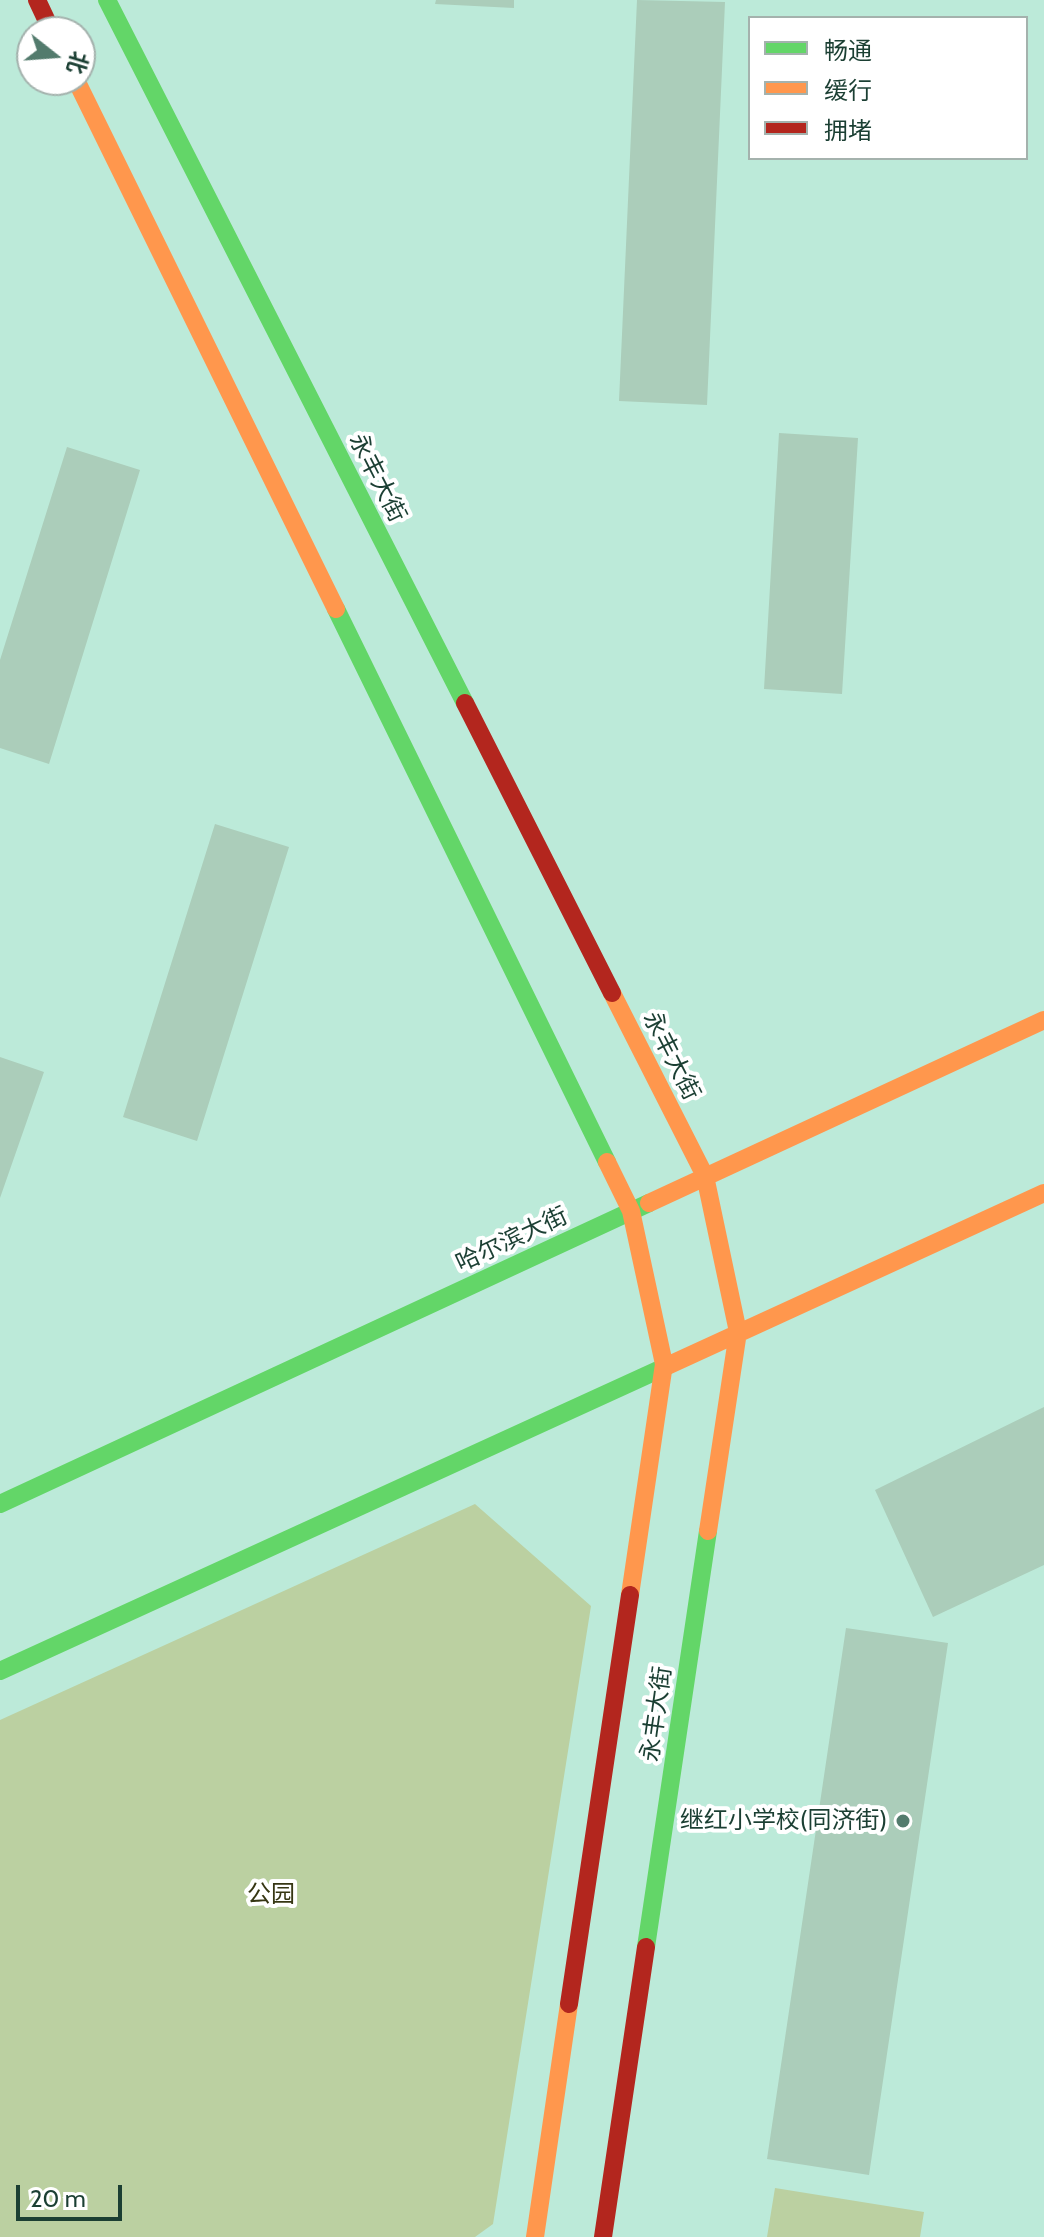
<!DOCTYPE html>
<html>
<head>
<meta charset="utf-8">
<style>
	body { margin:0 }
	#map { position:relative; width:1044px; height:2237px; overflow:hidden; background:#bcead9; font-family:Cabin,"Noto Sans SC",sans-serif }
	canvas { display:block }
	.legend { position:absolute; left:748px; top:16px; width:280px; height:144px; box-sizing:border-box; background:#fff; border:2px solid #a4b2ad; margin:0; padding:10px 14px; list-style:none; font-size:24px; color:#1b3f33 }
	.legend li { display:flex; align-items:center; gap:16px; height:40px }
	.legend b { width:40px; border:2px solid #a4b2ad }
	.north { position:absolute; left:16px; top:16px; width:80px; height:80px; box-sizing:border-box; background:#fff; border:2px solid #a4b2ad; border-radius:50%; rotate:107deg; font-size:22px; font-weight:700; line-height:32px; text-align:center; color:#1b3f33 }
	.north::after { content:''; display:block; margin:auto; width:28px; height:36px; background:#537b6d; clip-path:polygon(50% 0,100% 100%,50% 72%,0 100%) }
	.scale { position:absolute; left:16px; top:2185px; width:106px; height:36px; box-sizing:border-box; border:4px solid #1b3f33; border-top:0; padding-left:10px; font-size:24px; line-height:28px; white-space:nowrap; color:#1b3f33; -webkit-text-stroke:6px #fff; paint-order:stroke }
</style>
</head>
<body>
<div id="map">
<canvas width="1044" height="2237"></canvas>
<ul class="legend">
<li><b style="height:10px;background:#63d668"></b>畅通</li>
<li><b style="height:10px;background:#ff974d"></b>缓行</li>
<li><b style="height:10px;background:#b3261e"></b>拥堵</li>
</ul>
<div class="north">北</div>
<div class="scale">20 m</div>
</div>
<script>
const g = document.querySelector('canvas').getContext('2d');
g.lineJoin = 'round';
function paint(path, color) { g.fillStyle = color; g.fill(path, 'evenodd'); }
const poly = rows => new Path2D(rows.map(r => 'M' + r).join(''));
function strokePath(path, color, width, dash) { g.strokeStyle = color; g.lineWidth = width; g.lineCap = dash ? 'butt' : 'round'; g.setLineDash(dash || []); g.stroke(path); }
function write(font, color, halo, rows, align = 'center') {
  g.font = font + ' Cabin,"Noto Sans SC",sans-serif'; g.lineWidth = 8; g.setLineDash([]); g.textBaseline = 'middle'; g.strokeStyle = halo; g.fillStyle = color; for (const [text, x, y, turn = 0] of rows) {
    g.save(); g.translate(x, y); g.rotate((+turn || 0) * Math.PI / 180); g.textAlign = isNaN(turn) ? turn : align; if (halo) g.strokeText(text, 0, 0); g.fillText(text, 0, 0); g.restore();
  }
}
paint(poly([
	[475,1504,591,1606,493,2224,475,2237,0,2237,0,1720],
	[775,2188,924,2212,920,2237,767,2237]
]), '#bbd0a1');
paint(poly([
	[436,0,514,0,514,8,435,4],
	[637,0,725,2,707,405,619,401],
	[779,433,858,438,842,694,764,689],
	[67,447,140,470,49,764,0,748,0,660],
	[215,824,289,847,197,1141,123,1117],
	[0,1057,44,1072,0,1198],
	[1044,1407,1044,1565,933,1617,875,1490],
	[846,1628,948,1643,869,2175,767,2159]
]), '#abcdba');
strokePath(poly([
	[107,0,465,703],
	[336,609,607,1162],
	[0,1504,649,1203],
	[0,1671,667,1366],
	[646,1947,708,1531]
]), '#63d668', 18);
strokePath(poly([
	[76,80,336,609],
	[612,993,705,1176,738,1332,708,1531],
	[607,1162,631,1211,664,1364,630,1595],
	[649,1203,1044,1020],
	[667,1366,1044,1193],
	[535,2237,569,2004]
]), '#ff974d', 18);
strokePath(poly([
	[37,0,52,32],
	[465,703,612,993],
	[569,2004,630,1595],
	[603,2237,646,1947]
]), '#b3261e', 18);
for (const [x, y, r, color] of [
	[903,1821,8,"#537b6d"]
]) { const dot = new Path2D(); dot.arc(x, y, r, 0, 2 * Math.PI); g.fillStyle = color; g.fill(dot); strokePath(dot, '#fff', 3); }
write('24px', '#1b3f33', '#fff', [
	["永丰大街",377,478,63],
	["永丰大街",671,1056,63],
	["哈尔滨大街",512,1240,-25],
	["永丰大街",657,1714,-82]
]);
write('24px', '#1b3f33', '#fff', [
	["继红小学校(同济街)",887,1821]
], 'right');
write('24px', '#363613', '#fff', [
	["公园",271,1895]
]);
</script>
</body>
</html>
